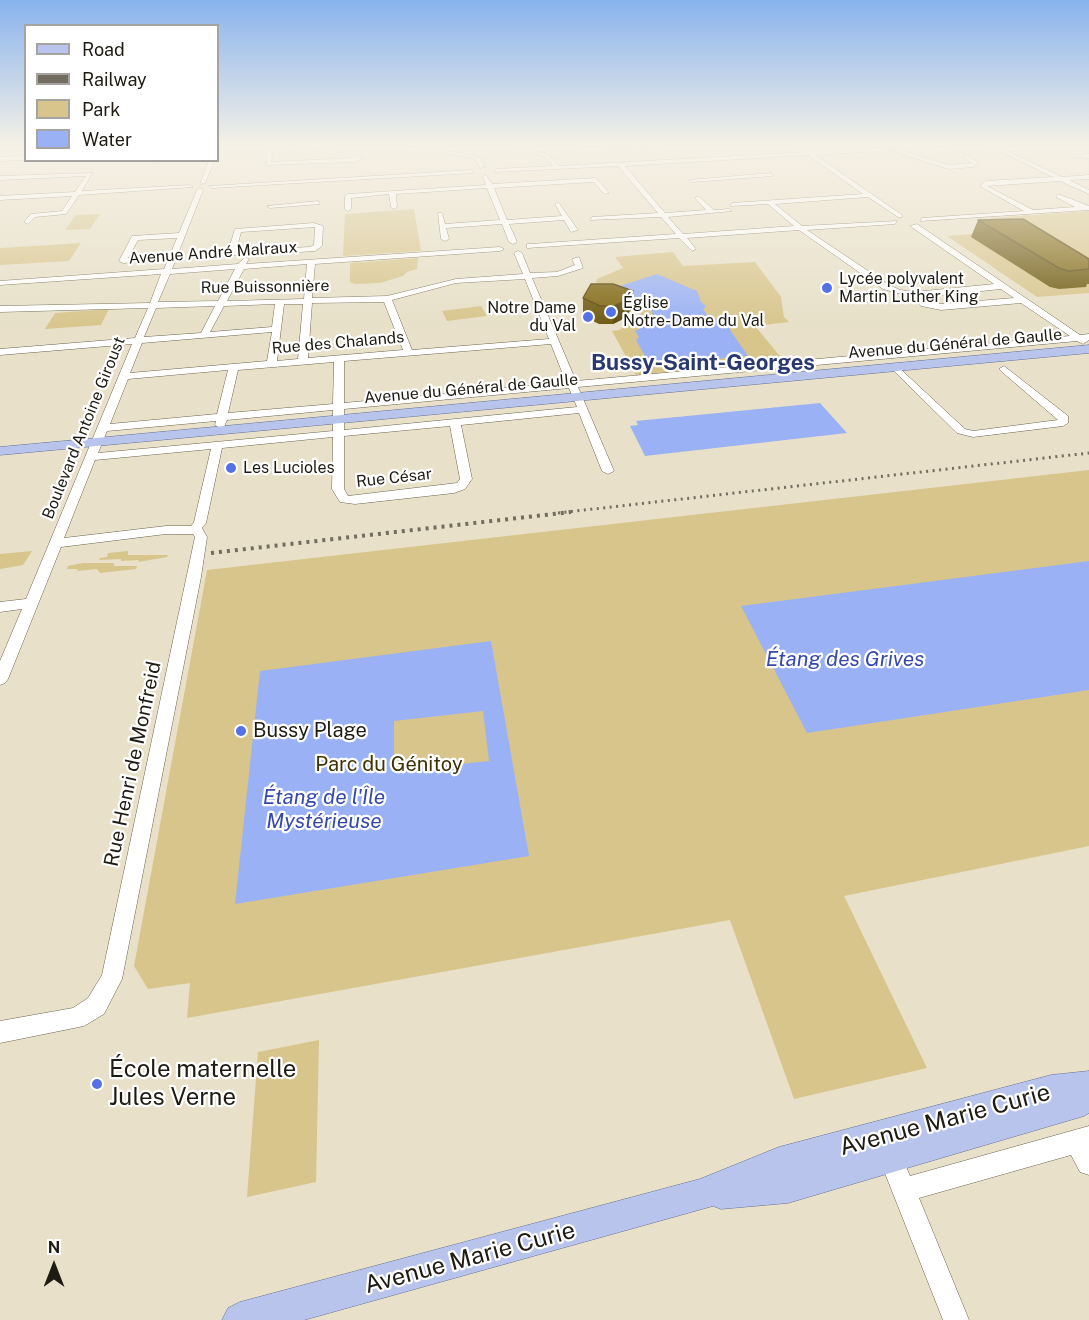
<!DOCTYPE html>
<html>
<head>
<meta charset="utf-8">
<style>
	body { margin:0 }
	#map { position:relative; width:1089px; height:1320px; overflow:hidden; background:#e8e0c8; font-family:"Public Sans",sans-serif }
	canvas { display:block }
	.legend { position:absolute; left:24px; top:24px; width:195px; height:138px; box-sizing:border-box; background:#fff; border:2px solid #a5a4a1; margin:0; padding:8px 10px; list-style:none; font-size:18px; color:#1e1b13 }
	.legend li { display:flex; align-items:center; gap:12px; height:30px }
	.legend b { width:30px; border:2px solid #a5a4a1 }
	.north { position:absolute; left:24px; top:1236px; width:60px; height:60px; -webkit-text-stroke:4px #fff; paint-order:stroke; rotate:0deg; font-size:16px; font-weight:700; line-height:24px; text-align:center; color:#1e1b13 }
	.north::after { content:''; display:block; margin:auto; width:21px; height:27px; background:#1e1b13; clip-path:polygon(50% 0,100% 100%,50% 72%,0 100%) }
</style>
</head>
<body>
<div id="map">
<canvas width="1089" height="1320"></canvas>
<ul class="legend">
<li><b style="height:8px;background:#b8c4eb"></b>Road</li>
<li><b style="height:8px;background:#726d5e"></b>Railway</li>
<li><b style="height:16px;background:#d8c58c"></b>Park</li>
<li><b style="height:16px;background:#9ab1f5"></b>Water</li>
</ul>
<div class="north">N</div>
</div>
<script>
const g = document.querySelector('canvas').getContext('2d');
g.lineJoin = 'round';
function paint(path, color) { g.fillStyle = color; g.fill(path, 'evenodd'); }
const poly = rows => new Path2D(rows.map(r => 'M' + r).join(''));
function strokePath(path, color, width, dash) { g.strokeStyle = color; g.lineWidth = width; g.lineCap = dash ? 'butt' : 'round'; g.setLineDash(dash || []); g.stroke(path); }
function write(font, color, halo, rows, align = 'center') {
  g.font = font + ' "Public Sans",sans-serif'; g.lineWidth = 4.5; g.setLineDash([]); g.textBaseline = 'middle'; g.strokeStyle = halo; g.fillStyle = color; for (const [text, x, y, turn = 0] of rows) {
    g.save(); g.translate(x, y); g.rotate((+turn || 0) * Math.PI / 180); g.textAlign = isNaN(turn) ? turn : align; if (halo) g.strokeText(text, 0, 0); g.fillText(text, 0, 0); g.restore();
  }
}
paint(poly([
	[550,144,549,144,665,144,659,149,621,151],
	[414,209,421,251,343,256,345,214],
	[1089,211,1089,293,1037,297,947,236,1011,231,990,218],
	[100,214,90,229,65,230,76,215],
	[81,243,69,261,0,265,0,248],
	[673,252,683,266,755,262,781,297,784,317,789,322,755,326,784,361,636,375,612,331,619,330,638,318,641,314,639,308,594,292,597,279,623,268,615,257],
	[418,258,417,269,407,272,403,276,380,283,355,284,350,282,350,263],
	[481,306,487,316,447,321,442,311],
	[109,309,101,325,45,329,55,313],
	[1089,470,1089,846,844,896,927,1068,794,1099,730,920,187,1018,190,983,148,989,134,966,207,570],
	[32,551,23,565,0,569,0,554],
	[128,551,128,555,168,555,167,557,138,562,139,560,121,561,121,559,99,560,100,558,107,557,108,553],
	[83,563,114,563,114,566,137,566,136,569,100,573,97,569,77,571,78,569,67,569,68,566],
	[319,1040,316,1182,247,1197,258,1052]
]), '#d8c58c');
paint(poly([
	[657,274,697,291,701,302,706,306,703,309,707,315,729,324,730,330,748,356,663,364,645,356,636,340,639,337,635,331,650,324,653,315,651,308,631,297,620,286],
	[820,403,847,433,645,456,630,426,638,425,636,421],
	[1089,561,1089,690,807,733,741,606],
	[491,641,529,856,235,904,260,671],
	[483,711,489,761,394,771,394,721]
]), '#9ab1f5');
const minor = poly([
	[218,144,221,144,220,147,218,148,218,144],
	[279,144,287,144,273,151,271,162,354,158,288,144,299,144,364,158,355,162,266,165,267,150,279,144],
	[399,144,411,144,475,156,480,158,485,167,480,168,476,160,472,158,399,144],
	[509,144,549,155,559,166,804,152,806,149,811,151,977,144,900,150,948,165,972,163,963,157,966,155,978,162,974,167,948,169,896,152,896,150,815,155,902,215,902,217,898,217,868,197,775,204,802,226,897,221,895,224,807,230,889,285,900,290,915,292,994,284,910,226,917,224,1080,335,1089,334,1089,340,1083,344,1077,341,578,387,614,471,608,474,602,471,579,413,461,425,472,479,465,489,454,493,355,504,340,502,332,489,333,437,222,448,206,523,202,528,207,537,201,577,122,979,104,1014,84,1026,0,1043,0,1021,73,1008,88,998,102,975,195,537,193,534,166,534,61,547,8,679,5,683,0,685,0,661,22,609,0,612,0,602,26,599,132,344,0,355,0,349,135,338,148,308,0,312,0,306,150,303,161,274,0,285,0,281,164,269,168,260,123,263,119,261,132,236,179,233,197,190,200,188,203,190,172,269,238,264,245,257,249,259,246,264,500,247,504,249,500,251,315,264,312,298,387,296,456,279,523,274,514,253,518,251,522,253,530,273,557,272,575,265,572,259,579,257,583,268,558,276,532,278,576,381,1070,336,1021,303,941,310,921,306,912,297,883,289,799,230,687,238,696,249,692,251,679,238,527,248,527,244,530,244,676,234,661,217,590,220,592,217,658,213,618,166,494,172,496,169,553,166,545,157,509,146,509,144],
	[808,155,863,194,732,203,730,206,768,204,794,226,683,234,668,217,732,211,729,209,714,210,698,196,695,198,706,210,665,213,625,166,808,155],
	[177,238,170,255,128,258,138,240,177,238],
	[307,264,304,299,227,301,244,269,307,264],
	[235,269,218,301,158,302,170,274,235,269],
	[525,279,549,339,412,350,392,300,456,283,525,279],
	[1001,289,1014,298,941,304,927,302,922,297,1001,289],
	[384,302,403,350,308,358,312,303,384,302],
	[275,304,272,327,210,332,224,306,275,304],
	[284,304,303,304,298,359,277,361,284,304],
	[215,306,201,333,144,337,156,308,215,306],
	[272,332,267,361,130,373,142,343,272,332],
	[551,344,566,382,344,403,344,361,551,344],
	[334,362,333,404,228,413,238,370,334,362],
	[228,370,217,414,110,424,128,379,228,370],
	[569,388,577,407,344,430,344,409,569,388],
	[333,410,333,431,98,453,107,431,216,421,215,425,220,428,224,427,227,420,333,410],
	[450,426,460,479,457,483,348,496,344,489,344,436,450,426],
	[211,449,194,522,191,526,166,526,64,538,95,460,211,449],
	[985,144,992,144,1062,177,1089,175,1089,179,1069,180,1089,190,1089,194,1060,181,987,186,1033,210,1075,207,1056,197,1058,194,1089,206,1089,210,920,221,922,218,1024,211,980,186,986,181,1053,177,985,144],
	[1089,154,1089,158,1072,157,1075,155,1089,154],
	[26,156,26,160,0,161,0,157,26,156],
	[149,160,157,160,157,161,154,163,149,160],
	[209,160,215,160,205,183,200,184,209,160],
	[472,170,474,173,212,188,209,186,472,170],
	[92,173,82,191,190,185,193,187,79,195,66,214,35,217,28,224,24,222,31,214,62,211,72,196,0,200,0,196,75,192,86,176,0,180,0,176,92,173],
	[771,173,773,176,692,182,689,180,771,173],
	[486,175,492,184,596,178,609,193,604,194,594,182,494,188,507,220,562,216,555,204,558,202,578,230,571,232,564,220,509,224,517,242,513,244,509,242,502,224,446,228,449,239,445,241,441,239,438,213,442,213,445,224,500,220,487,188,396,194,397,207,394,209,391,207,389,194,351,198,351,209,348,211,345,209,345,196,348,194,486,185,483,177,486,175],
	[318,201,320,204,270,208,267,206,318,201],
	[314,223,323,226,322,246,315,251,237,256,228,252,235,229,314,223],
	[315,227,314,245,310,247,236,251,241,232,315,227],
	[895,364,965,429,973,431,1058,420,1001,371,999,369,1004,366,1068,416,1068,423,1063,426,973,437,957,433,892,369,892,365,895,364],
	[1089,1126,1089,1175,1080,1172,1071,1155,919,1198,969,1320,943,1320,877,1153,881,1145,889,1141,897,1145,910,1176,1089,1126]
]);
const major = poly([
	[1089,345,1089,353,0,455,0,447,1089,345],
	[1089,1071,1089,1113,1084,1116,788,1203,721,1209,713,1206,304,1320,222,1320,228,1308,240,1302,700,1179,779,1147,1051,1075,1089,1071]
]);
strokePath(minor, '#6b644f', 1);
strokePath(major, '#637096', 1);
paint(minor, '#fff');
paint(major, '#b8c4eb');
strokePath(poly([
	[558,513,1089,453]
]), '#726d5e', 3, [2, 4.5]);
strokePath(poly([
	[211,553,571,512]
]), '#726d5e', 4, [3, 5]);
paint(poly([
	[978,220,1089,259,1089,284,1087,284,1086,287,1059,289,1050,287,971,237],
	[583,298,632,309,621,320,613,324,599,324,583,316]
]), '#6e5910');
paint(poly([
	[633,291,632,309,621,320,613,324,614,306]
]), '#5a480d');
const building = poly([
	[1023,219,1089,259,1089,269,1068,271,1059,268,978,220,1023,219],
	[591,284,613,284,633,291,623,302,614,306,600,306,583,298,591,284]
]);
paint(building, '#806713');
strokePath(building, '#5a480d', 1.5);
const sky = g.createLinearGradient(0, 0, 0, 329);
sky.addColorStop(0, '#89b3ed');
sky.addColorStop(0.44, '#f5f1e6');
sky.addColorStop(1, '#f5f1e600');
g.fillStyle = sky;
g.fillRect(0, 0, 1089, 329);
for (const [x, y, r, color] of [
	[827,288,6,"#5471e7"],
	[611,312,6,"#5471e7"],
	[588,317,6,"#5471e7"],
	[231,468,6,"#5471e7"],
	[241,731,6,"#5471e7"],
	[97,1084,6,"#5471e7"]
]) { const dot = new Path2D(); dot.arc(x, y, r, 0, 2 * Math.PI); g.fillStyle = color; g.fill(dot); strokePath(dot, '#fff', 2); }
write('16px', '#1e1b13', '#fff', [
	["Avenue André Malraux",213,253,-4],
	["Rue Buissonnière",265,287,-1],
	["Rue des Chalands",338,343,-5],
	["Avenue du Général de Gaulle",955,344,-5],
	["Avenue du Général de Gaulle",471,389,-5],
	["Boulevard Antoine Giroust",84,428,-68],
	["Rue César",394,478,-6]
]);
write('16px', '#1e1b13', '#fff', [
	["Lycée polyvalent",839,279],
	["Martin Luther King",839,297],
	["Église",623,303],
	["Notre-Dame du Val",623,321],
	["Notre Dame",576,308,"right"],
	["du Val",576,326,"right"],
	["Les Lucioles",243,468]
], 'left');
write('20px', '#1e1b13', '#fff', [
	["Bussy Plage",253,731]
], 'left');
write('20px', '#1e1b13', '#fff', [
	["Rue Henri de Monfreid",133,764,-78]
]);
write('20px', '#3e3103', '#fff', [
	["Parc du Génitoy",389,765]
]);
write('italic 21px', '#3449aa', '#fff', [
	["Étang des Grives",845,660],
	["Étang de l'Île",324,798],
	["Mystérieuse",324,822]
]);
write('bold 22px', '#293871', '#fff', [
	["Bussy-Saint-Georges",703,363]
]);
write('24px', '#1e1b13', '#fff', [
	["École maternelle",109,1070],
	["Jules Verne",109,1098]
], 'left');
write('24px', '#1e1b13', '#fff', [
	["Avenue Marie Curie",945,1120,-15],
	["Avenue Marie Curie",470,1258,-15]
]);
</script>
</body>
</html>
